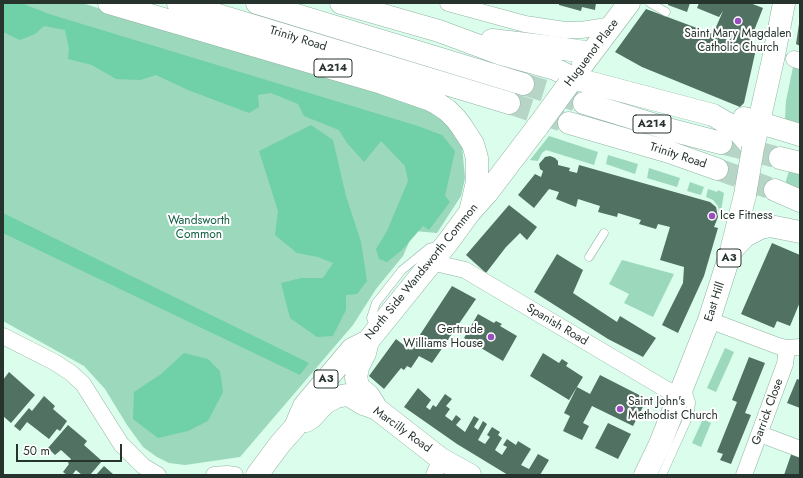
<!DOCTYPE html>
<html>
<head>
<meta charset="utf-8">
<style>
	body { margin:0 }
	#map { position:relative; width:803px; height:478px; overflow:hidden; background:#dafdec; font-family:Jost,sans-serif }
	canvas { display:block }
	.frame { position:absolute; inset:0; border:4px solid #27342e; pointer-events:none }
	.scale { position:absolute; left:16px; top:444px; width:106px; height:18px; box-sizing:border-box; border:2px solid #27342e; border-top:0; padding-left:5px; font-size:12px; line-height:14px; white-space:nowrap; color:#27342e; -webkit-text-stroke:3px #fff; paint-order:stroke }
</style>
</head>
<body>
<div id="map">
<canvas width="803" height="478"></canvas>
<div class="frame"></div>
<div class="scale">50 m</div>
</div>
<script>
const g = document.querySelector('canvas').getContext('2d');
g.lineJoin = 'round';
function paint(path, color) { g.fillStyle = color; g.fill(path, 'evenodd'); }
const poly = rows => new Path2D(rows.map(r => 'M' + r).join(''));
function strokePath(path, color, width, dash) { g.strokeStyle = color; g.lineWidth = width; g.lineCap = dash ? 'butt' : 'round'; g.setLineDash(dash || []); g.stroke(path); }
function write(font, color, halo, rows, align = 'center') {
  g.font = font + ' Jost,sans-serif'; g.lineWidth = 4; g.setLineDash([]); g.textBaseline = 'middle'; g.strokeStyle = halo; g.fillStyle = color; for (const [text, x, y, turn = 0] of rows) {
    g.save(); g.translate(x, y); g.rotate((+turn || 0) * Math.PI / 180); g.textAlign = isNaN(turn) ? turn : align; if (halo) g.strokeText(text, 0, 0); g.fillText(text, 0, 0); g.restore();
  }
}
paint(poly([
	[3,3,82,3,268,61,398,96,442,117,462,146,465,178,461,196,437,233,414,231,403,256,376,289,353,325,240,457,185,465,169,463,157,457,143,447,127,425,105,389,84,366,3,321],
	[793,67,800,69,800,127,785,119,786,101],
	[549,136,598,152,594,165,546,150,542,153,538,161,530,160],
	[608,155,638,164,635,174,606,164],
	[649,168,680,178,677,187,647,178],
	[789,171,800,174,800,189,785,184],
	[690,182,704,187,701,195,687,191],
	[708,189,717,192,718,190,724,193,721,211,719,211,718,206,713,200,706,197],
	[622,260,674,274,653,317,624,303,629,294,609,284],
	[725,348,734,352,716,392,707,388],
	[703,419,711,423,701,447,692,443]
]), '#9cd8bb');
paint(poly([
	[3,3,21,3,49,14,418,126,442,135,455,151,445,196,450,202,429,230,423,226,402,250,387,262,379,259,376,249,387,231,408,181,405,166,381,141,364,162,347,143,339,130,304,116,298,104,271,93,258,95,259,107,249,113,188,90,156,75,140,80,116,79,92,65,68,59,69,49,65,30,44,26,35,34,20,40,3,32],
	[311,125,333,140,346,196,361,242,367,281,357,294,346,295,346,310,333,336,317,337,290,318,281,283,301,278,323,278,333,263,318,257,297,253,275,235,278,211,259,151],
	[3,213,309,363,300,375,3,233],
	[184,353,208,359,220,371,223,392,208,421,188,431,158,438,133,419,134,392,161,374]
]), '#70d0a7');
paint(poly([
	[559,3,596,3,595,10,582,7,581,11,559,5],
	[668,3,690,3,687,12,668,5],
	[699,3,750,3,763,8,748,46,756,49,744,103,740,107,642,67,615,52,646,9,713,34,723,11,719,17,697,8],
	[799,24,800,24,800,46,796,44],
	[550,156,555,158,558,161,558,165,570,168,569,171,577,173,579,165,710,202,716,207,718,217,714,227,718,228,704,276,678,333,662,325,683,283,684,267,660,260,670,227,658,224,656,229,639,224,641,220,618,213,617,217,598,212,600,206,578,199,576,207,556,199,559,192,549,189,534,208,518,195,535,174,541,177,543,171,540,169,539,164,545,157],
	[509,205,537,227,527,240,520,233,506,247,486,273,466,255],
	[772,243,800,255,800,302,790,326,777,321,774,328,741,314],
	[557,254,583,270,573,293,617,322,620,316,656,338,643,357,608,339,534,292],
	[452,286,476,299,432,363,419,356,411,368,407,366,404,370,401,368,384,389,369,376,396,339,410,350],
	[478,314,494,323,496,321,502,324,500,326,517,336,503,361,464,338],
	[543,353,559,363,562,359,568,363,566,366,583,377,569,400,530,376],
	[749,357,765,363,745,413,751,415,731,464,720,460,723,454,717,452,737,402,732,400],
	[9,372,35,395,11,423,3,416,3,380],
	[600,375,647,399,633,426,592,406,583,423,589,426,582,440,563,431,570,416,564,413,577,387,590,394],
	[797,379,800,380,800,408,787,403],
	[418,388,431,400,426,407,430,410,433,405,436,407,445,394,452,399,446,406,450,409,445,416,452,421,456,415,461,419,456,425,465,432,474,416,479,419,474,427,478,430,483,421,487,424,478,440,485,444,490,437,487,435,492,427,500,432,498,435,502,438,495,450,502,455,507,447,503,445,507,439,516,445,518,441,531,449,521,465,529,469,538,454,549,460,540,475,508,475,457,444,404,407],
	[44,396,55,406,53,409,67,421,60,431,57,429,49,439,27,422,20,431,14,426,29,408,32,411],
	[608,423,631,434,618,459,595,448],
	[68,425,87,441,84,445,102,461,90,475,82,475,76,470,72,475,67,475,63,472,69,464,68,463,71,459,61,450,55,455,48,448],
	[792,452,800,456,800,475,784,475],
	[104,466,114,475,96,475]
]), '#517162');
strokePath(poly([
	[523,84,584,103],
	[509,103,569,123],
	[721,143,780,158],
	[717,169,775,190]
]), '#b6d5c6', 22, [22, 11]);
const service = poly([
	[650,3,666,12],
	[589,257,604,233],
	[375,329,371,318,376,303,402,270,429,248,439,245],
	[662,475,690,413,691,402,687,389]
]);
const minor = poly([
	[448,3,525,24,565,30,581,30,613,25],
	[794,59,800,61],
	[431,262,465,270,679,397],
	[709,320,778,346,787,348,800,347],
	[3,336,56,363,71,373,83,384,121,444,143,466,158,475],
	[760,434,800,449],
	[214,475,227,474,235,475],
	[434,475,441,459],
	[744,475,785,364,787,348]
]);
const trunk = poly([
	[109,3,382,83,428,99,438,104,447,110,456,119,462,127,473,144,477,158,477,182,470,212],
	[178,3,509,103],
	[257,3,523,84],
	[341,3,439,31,501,54,555,69,573,78,713,115,730,125,739,132,753,148],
	[492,40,551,47,591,53],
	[583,64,629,3],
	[584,103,675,131,721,143],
	[744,118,800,135],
	[569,123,669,152,717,169],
	[753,148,774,55,784,3],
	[780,158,800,163],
	[775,190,800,201],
	[731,251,745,236,760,228,770,226,800,232],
	[368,341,365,353,358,367,356,378,359,388,368,395,374,404],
	[306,421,311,418,325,403,336,397,347,395,350,396,363,404,377,409,441,459,470,475],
	[257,475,280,444,295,427,304,406,352,349,368,341,448,242,470,212,487,193,538,126],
	[645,475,660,444,709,320,731,251,745,195]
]);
strokePath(service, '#92b3a3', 9);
strokePath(minor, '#92b3a3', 17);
strokePath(trunk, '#92b3a3', 23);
strokePath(service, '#fff', 8);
strokePath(minor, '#fff', 16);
strokePath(trunk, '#fff', 22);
const trunkBridge = poly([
	[538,126,568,85],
	[745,195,753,148]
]);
strokePath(trunkBridge, '#92b3a3', 23, []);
strokePath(trunkBridge, '#fff', 22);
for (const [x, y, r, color] of [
	[738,21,4,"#9a4dbe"],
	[712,216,4,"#9a4dbe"],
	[491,337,4,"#9a4dbe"],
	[620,409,4,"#9a4dbe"]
]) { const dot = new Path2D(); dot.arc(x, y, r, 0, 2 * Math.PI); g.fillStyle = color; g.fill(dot); strokePath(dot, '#fff', 1.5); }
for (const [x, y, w] of [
	[333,68,38],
	[652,124,38],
	[729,258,24],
	[326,379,24]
]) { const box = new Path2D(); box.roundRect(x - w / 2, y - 9, w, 18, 3); g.fillStyle = '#fff'; g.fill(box); strokePath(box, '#27342e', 1); }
write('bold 11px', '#27342e', null, [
	["A214",333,68],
	["A214",652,124],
	["A3",729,258],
	["A3",326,379]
]);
write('12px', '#27342e', '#fff', [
	["Saint Mary Magdalen",738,34,"center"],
	["Catholic Church",738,48,"center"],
	["Ice Fitness",720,216],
	["Gertrude",483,330,"right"],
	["Williams House",483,344,"right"],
	["Saint John's",628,402],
	["Methodist Church",628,416]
], 'left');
write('12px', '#27342e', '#fff', [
	["Trinity Road",298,39,17],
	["Huguenot Place",592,53,-53],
	["Trinity Road",678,156,18],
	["North Side Wandsworth Common",422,272,-51],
	["East Hill",715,302,-72],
	["Spanish Road",557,325,31],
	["Garrick Close",768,412,-70],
	["Marcilly Road",402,430,36]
]);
write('12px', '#115d42', '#fff', [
	["Wandsworth",199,221],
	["Common",199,235]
]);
</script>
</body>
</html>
